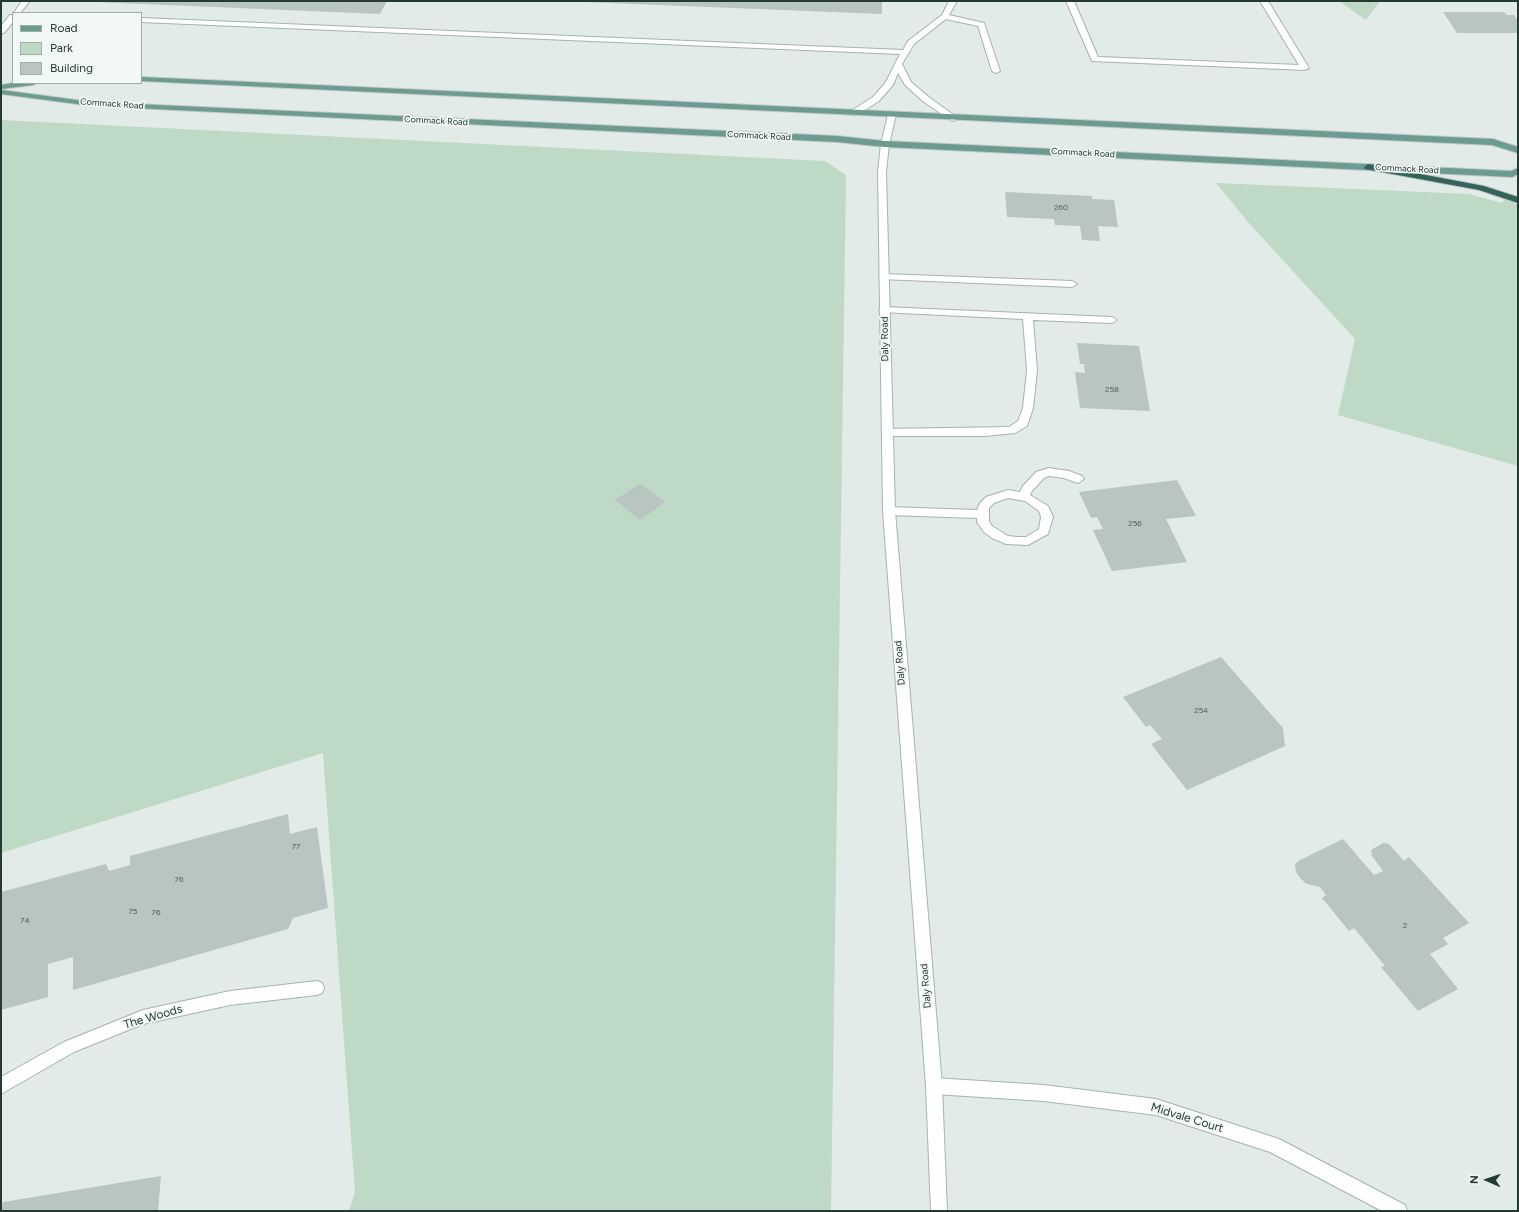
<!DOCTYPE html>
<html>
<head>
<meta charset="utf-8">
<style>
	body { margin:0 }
	#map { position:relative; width:1519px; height:1212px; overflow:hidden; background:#e2ebe7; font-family:Figtree,sans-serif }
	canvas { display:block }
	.frame { position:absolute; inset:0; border:2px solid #243a34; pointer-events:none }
	.legend { position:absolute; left:12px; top:12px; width:130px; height:72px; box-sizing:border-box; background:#f2f8f5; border:1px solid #a0aca8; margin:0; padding:5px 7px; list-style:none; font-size:12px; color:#243a34 }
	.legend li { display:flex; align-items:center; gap:8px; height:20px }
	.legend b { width:20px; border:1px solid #a0aca8 }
	.north { position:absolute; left:1467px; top:1160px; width:40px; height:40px; -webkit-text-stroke:3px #f2f8f5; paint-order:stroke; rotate:272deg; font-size:11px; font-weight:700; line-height:16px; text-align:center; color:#243a34 }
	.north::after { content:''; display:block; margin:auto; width:14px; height:18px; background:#243a34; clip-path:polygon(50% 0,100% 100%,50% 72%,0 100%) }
</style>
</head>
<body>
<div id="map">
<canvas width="1519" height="1212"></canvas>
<div class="frame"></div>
<ul class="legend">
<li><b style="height:5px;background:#6c9b8f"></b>Road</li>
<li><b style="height:11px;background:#bed9c5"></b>Park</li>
<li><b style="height:11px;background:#b8c5c0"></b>Building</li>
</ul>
<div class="north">N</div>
</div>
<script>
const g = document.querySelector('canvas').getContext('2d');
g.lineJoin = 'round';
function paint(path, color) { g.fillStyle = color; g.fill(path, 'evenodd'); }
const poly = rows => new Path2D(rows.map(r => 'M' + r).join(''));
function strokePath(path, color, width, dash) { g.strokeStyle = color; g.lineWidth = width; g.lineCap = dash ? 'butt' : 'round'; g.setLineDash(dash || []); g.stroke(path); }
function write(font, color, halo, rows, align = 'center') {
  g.font = font + ' Figtree,sans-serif'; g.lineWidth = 3.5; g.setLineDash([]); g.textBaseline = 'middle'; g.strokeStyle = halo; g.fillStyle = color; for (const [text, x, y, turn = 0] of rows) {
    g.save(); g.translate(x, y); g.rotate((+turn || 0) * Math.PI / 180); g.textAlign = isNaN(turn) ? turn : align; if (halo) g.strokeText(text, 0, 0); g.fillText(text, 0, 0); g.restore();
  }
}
paint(poly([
	[1339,1,1380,1,1366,20],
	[1,120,825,161,846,175,831,1211,349,1211,355,1192,323,753,1,853],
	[1216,183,1469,194,1502,203,1505,199,1518,205,1518,466,1338,415,1355,339,1248,222]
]), '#bed9c5');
paint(poly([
	[71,1,387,1,380,14],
	[559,1,882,1,882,14],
	[1443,12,1504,12,1507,15,1514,15,1518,21,1518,33,1457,33],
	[1005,192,1092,196,1092,199,1114,200,1118,227,1098,226,1100,241,1082,240,1080,226,1055,225,1054,219,1007,217],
	[1077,343,1139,346,1150,411,1080,408,1075,372,1085,373,1084,364,1080,364],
	[1177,480,1196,516,1166,519,1187,562,1112,571,1093,530,1103,529,1097,517,1091,518,1079,492],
	[640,484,665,502,640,520,615,500],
	[1221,657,1283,728,1285,746,1187,790,1151,744,1162,739,1150,725,1146,727,1123,697],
	[288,814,290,834,317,827,328,908,293,918,288,929,73,990,73,957,48,964,48,997,1,1010,1,892,106,864,109,871,130,865,130,856],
	[1343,839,1374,875,1383,871,1372,856,1371,850,1383,843,1389,844,1404,861,1409,857,1469,923,1443,938,1448,944,1430,954,1458,989,1418,1011,1381,967,1385,966,1354,928,1349,931,1322,898,1326,895,1320,887,1307,884,1301,879,1296,872,1295,864,1300,860],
	[161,1176,158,1211,1,1211,3,1202]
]), '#b8c5c0');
const lane = poly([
	[22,1,30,1,20,13,13,14,22,1],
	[949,1,957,1,949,15,984,23,1000,71,996,73,992,71,978,26,946,19,914,44,902,64,911,82,930,98,955,116,955,120,952,121,924,102,905,85,898,73,893,85,879,101,857,115,851,115,851,111,873,97,886,82,900,54,141,22,141,18,903,50,908,41,942,15,949,1],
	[1066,1,1074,1,1098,57,1299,65,1260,1,1268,1,1309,68,1305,70,1092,61,1066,1],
	[10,15,13,15,13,22,4,33,1,33,1,26,10,15],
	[884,274,1072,281,1077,284,1072,287,881,279,879,277,884,274],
	[884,307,1112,317,1117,320,1112,323,1033,320,1037,370,1033,408,1027,426,1015,433,985,436,887,436,882,432,883,429,1009,427,1018,421,1023,408,1027,370,1023,319,881,312,879,310,881,308,884,307],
	[1049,468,1069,471,1082,476,1084,479,1078,483,1064,478,1049,476,1044,478,1032,491,1030,495,1048,506,1053,517,1048,534,1028,545,1006,544,992,538,984,532,977,522,977,518,889,515,883,511,889,507,977,510,980,503,986,497,1008,490,1020,492,1023,486,1036,472,1049,468],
	[1008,498,1025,501,1039,511,1041,517,1039,529,1026,537,1017,537,1008,536,992,526,989,521,989,508,994,503,1008,498]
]);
const street = poly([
	[317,981,322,983,324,988,322,993,317,995,230,1005,143,1024,74,1052,1,1094,1,1077,64,1042,143,1010,230,991,317,981],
	[934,1078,1044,1085,1156,1099,1279,1139,1405,1205,1407,1211,1382,1211,1270,1152,1156,1115,1044,1101,934,1094,929,1091,926,1086,929,1081,934,1078]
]);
const secondary = poly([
	[892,112,896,115,889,144,886,172,895,511,942,1086,947,1211,931,1211,926,1086,883,511,878,172,881,144,888,115,892,112]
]);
const primary = poly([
	[141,77,1493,139,1518,147,1518,153,1492,145,141,81,141,77],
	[13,83,37,83,33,85,1,89,1,85,13,83],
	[1,90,92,102,837,136,885,141,1511,171,1518,168,1518,174,1512,177,885,147,837,142,92,106,1,94,1,90]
]);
const highway = poly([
	[1368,164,1484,186,1518,197,1518,203,1479,190,1365,169,1364,167,1368,164]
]);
strokePath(lane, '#a5b2ae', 2);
strokePath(street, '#a5b2ae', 2);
strokePath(secondary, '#a2b5ae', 2);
strokePath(primary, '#c2c8c6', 2);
strokePath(highway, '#c2c8c6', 2);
paint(lane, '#fff');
paint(street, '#fff');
paint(secondary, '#fff');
paint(primary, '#6c9b8f');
paint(highway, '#346359');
write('8px', '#495d57', null, [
	["260",1061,208],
	["258",1112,390],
	["256",1135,524],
	["254",1201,711],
	["77",296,847],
	["76",179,880],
	["75",133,912],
	["76",156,913],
	["74",25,921],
	["2",1405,926]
]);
write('9px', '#243a34', '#f2f8f5', [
	["Commack Road",112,104,4],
	["Commack Road",436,121,3],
	["Commack Road",759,136,3],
	["Commack Road",1083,153,3],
	["Commack Road",1407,169,3]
]);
write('10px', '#243a34', '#f2f8f5', [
	["Daly Road",885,339,-91],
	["Daly Road",900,663,-95],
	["Daly Road",926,986,-95]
]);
write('12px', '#243a34', '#f2f8f5', [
	["The Woods",153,1017,-16],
	["Midvale Court",1187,1118,17]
]);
</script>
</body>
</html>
